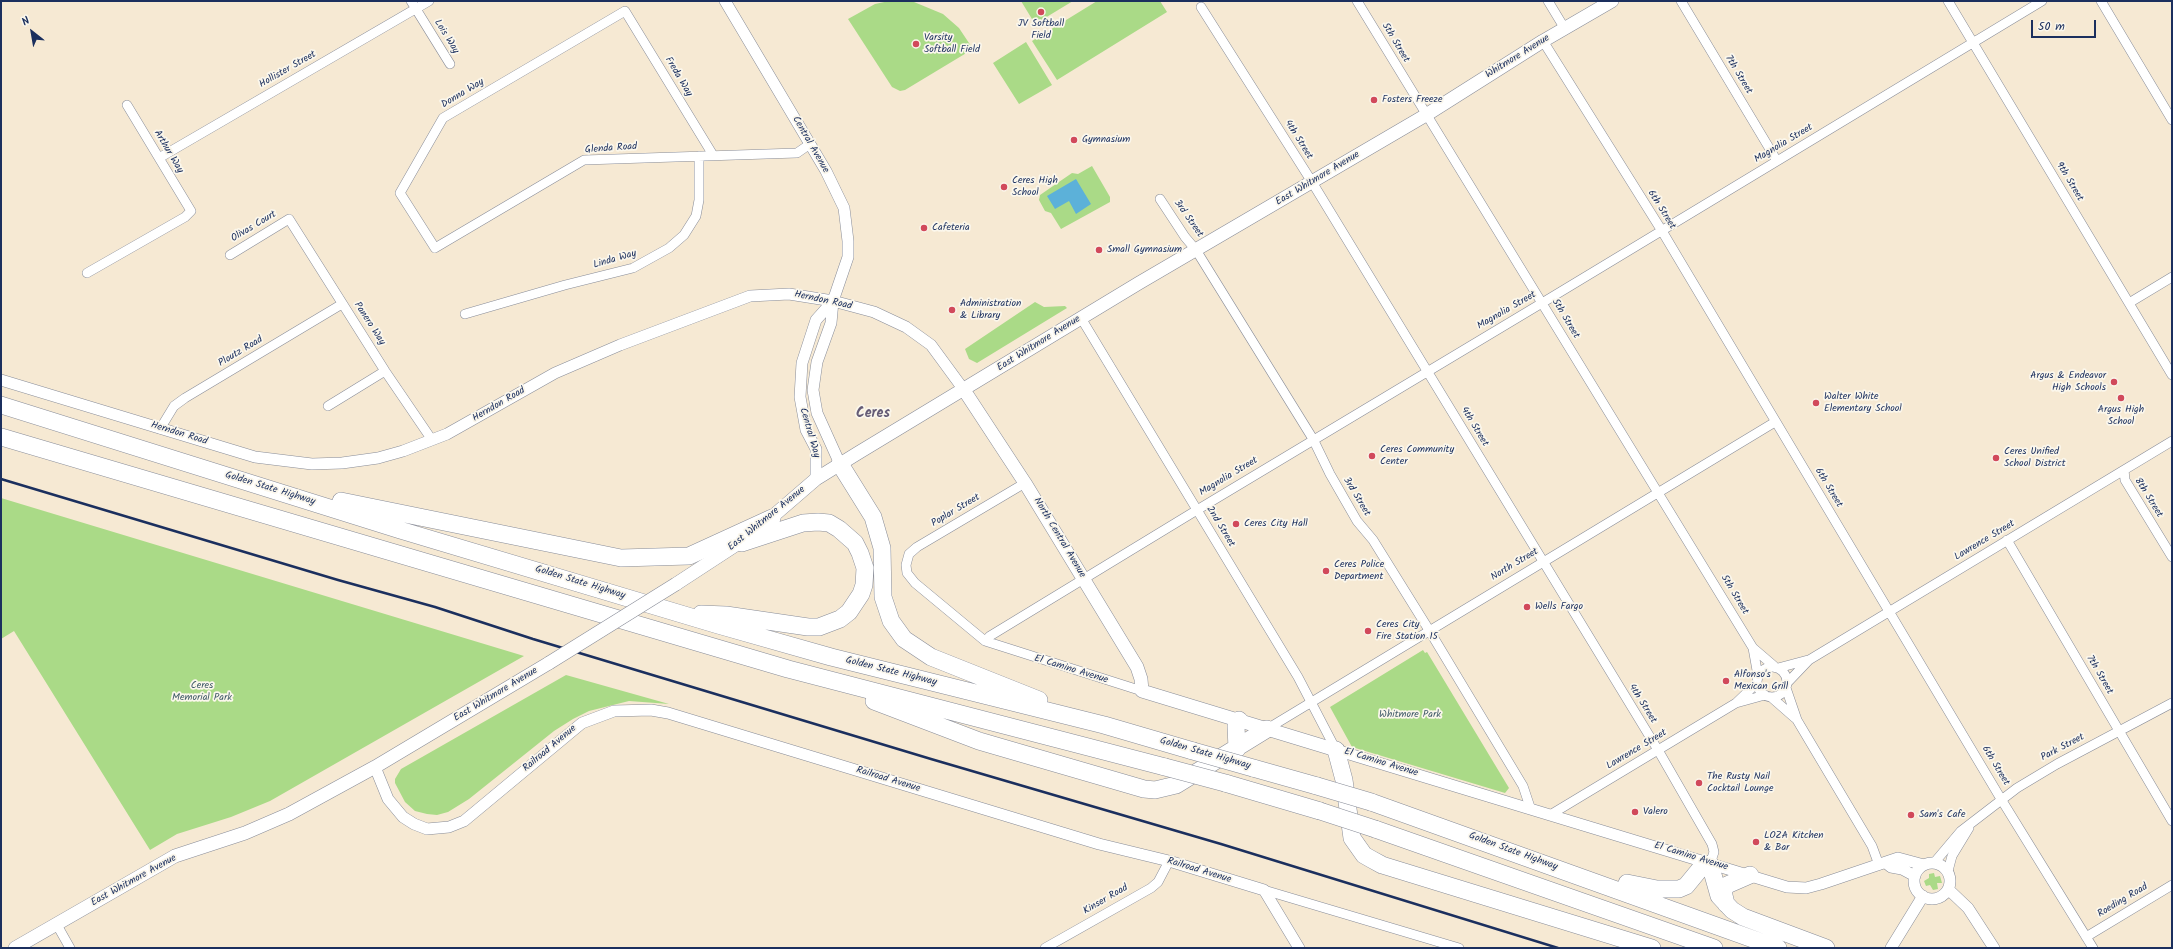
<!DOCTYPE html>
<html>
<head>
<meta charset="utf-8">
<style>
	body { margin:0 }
	#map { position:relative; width:2173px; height:949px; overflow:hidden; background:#f6e9d3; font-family:Kalam,sans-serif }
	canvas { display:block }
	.frame { position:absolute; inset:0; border:2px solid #1b2f5e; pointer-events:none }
	.north { position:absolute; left:12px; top:12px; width:40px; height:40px; -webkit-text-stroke:3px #fbf7ec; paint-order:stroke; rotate:329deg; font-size:11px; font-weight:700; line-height:16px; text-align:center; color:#1b2f5e }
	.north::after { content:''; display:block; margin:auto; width:14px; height:18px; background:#1b2f5e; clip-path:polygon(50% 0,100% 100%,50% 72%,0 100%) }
	.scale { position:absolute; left:2031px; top:20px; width:65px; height:18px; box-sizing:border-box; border:2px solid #1b2f5e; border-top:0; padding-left:5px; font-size:12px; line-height:14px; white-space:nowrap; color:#1b2f5e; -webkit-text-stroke:3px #fbf7ec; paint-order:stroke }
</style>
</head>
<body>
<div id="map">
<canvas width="2173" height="949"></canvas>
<div class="frame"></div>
<div class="north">N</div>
<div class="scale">50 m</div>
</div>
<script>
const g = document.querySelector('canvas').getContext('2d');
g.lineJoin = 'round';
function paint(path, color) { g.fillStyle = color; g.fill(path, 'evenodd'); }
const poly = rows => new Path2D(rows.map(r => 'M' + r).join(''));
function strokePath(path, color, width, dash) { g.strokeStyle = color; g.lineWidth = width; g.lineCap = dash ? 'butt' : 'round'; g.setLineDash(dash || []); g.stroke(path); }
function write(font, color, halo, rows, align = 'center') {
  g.font = font + ' Kalam,sans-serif'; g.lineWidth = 3.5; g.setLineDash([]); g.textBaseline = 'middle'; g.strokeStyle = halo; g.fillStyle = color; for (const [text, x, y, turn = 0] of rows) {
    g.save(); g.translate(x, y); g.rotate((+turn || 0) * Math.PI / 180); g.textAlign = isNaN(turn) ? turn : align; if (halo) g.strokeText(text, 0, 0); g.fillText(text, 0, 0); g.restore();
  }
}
paint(poly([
	[889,1,914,2,943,14,959,28,973,49,905,90,900,91,892,87,848,19,875,4],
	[1021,1,1073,1,1035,24],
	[1097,1,1160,1,1167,12,1057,80,1032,41],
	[1026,42,1052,85,1019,104,993,63],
	[1092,166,1110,197,1110,202,1061,229,1051,213,1045,211,1039,200,1040,195,1072,173,1078,174],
	[1035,302,1044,307,1065,306,1067,308,977,363,969,359,965,349],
	[1,498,524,656,270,801,231,817,177,834,150,850,14,631,1,639],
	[1423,650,1425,653,1427,652,1509,788,1505,793,1352,747,1330,707],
	[566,675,669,704,629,701,589,711,573,719,554,731,469,799,448,812,437,815,427,814,415,811,405,802,395,783,395,779,401,769],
	[1934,873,1935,877,1940,876,1942,883,1937,883,1938,889,1933,890,1930,885,1926,886,1924,881,1929,878,1929,874]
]), '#aada87');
paint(poly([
	[1076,179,1091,204,1076,214,1069,201,1055,209,1047,196]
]), '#5cb1d9');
const minor = poly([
	[411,1,450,64],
	[1357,1,1753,648,1774,666],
	[1548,1,1565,29],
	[1681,1,1777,161],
	[1948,1,2172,375],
	[2101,1,2172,120],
	[1201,7,1312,182,1658,750,1712,844,1714,852,1710,864],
	[1543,41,1662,231,2001,799,2093,948],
	[713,155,625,11,443,118,400,193,435,248,584,160,797,153,810,144],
	[159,158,429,1],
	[1160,199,1185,237,1196,250,1313,439,1330,474,1357,521,1373,540,1429,630,1523,786,1530,807],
	[230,255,289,219,385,371,432,440],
	[87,273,185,217,191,211,127,105],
	[2129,303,2172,277],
	[465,314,565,285,633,268,669,248,684,235,696,216,699,200,699,156],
	[1081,318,1298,677,1336,750],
	[328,406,385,371],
	[160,429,174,406,185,398,342,304],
	[2124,470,2125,480,2172,557],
	[1025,483,917,547,909,554,906,565,907,573,915,583,985,641,1142,691],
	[2007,540,2172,821],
	[985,641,990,636,1197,510,1542,303,2042,1],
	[1753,648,1758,676],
	'1757 682a15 15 0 1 1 30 0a15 15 0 1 1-30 0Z',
	[1778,668,1808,660],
	[1788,682,1809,660,2172,441],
	[1786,688,1797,720,1872,846,1879,865],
	[1771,697,1795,718],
	[1736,703,1765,695],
	[1267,729,1775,422],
	[1550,815,1736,703,1757,683],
	[1934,863,1961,831,2017,788,2057,764,2172,703],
	[1948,871,1952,856,1969,828],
	[1264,890,1459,948],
	[57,925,70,948],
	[2086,937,2172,885],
	[1045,948,1151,888,1158,882,1169,861]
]);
const tertiary = poly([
	[725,1,826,171,844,208,848,241,848,257,833,301,831,323,817,362,813,390,817,413,840,464],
	[1,380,255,457,312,464,342,463,378,458,403,451,447,434,555,373,620,345,750,296,789,294,833,301,874,312,906,327,931,345,964,390],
	[816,479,816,449,806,430,800,397,802,363,816,320,833,301],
	[1336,750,1787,887,1806,888,1821,884,1898,858,1924,865],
	[375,767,388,799,403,817,414,824,427,829,449,827,464,821,582,723,614,711,651,710,668,713,1099,844,1169,861,1264,890,1299,948],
	[1886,863,1891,867,1902,869,1915,876],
	'1914 881a18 18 0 1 1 36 0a18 18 0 1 1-36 0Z',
	[1948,889,1968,908,1994,948],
	[1891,948,1923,896]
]);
const secondary = poly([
	[964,390,1025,483,1137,667,1141,679,1142,691,1336,750],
	[765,523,816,479,858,453,1139,283,1426,115,1543,41,1612,1],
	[676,584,748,537],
	[15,948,175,856,245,833,289,814,375,767,549,663]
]);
const motorway = poly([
	[1,405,400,530,718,625,831,657,1104,725,1193,751],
	[1,437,788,669,1165,767],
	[840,464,873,517,882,548,883,597,891,621,904,639,931,657,1039,700],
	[341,501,621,558,689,556,772,518],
	[701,614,726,615,808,627,819,627,840,619,849,612,861,594,864,585,865,568,860,553,855,543,839,529,829,523,818,522,803,523,742,543],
	[874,701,979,741,1144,789,1155,790,1176,785,1267,729],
	[1237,749,1236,726,1239,720],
	[1336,750,1344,780,1352,838,1364,855,1371,859,1382,865,1652,948],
	[1253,768,1317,786],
	[1225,783,1320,811],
	[1371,802,1778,948],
	[1375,829,1714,948],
	[1627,883,1657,889,1679,889,1686,886,1700,869,1710,864,1719,896,1732,910,1743,917,1826,948],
	[1726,904,1723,891,1727,885,1750,875]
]);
strokePath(minor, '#888c98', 10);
strokePath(tertiary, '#888c98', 12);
strokePath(secondary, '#888c98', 14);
strokePath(motorway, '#888c98', 18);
strokePath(minor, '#fff', 9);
strokePath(tertiary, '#fff', 11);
strokePath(secondary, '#fff', 13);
strokePath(motorway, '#fff', 17);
strokePath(poly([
	[1,479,338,580,435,607,533,639,931,759,1221,844,1558,948]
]), '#1b2f5e', 2.5);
const secondaryBridge = poly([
	[549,663,676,584]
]);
const motorwayBridge = poly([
	[1193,751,1253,768],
	[1165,767,1225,783],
	[1317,786,1371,802],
	[1320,811,1375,829]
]);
strokePath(secondaryBridge, '#888c98', 14, []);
strokePath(motorwayBridge, '#888c98', 18, []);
strokePath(secondaryBridge, '#fff', 13);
strokePath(motorwayBridge, '#fff', 17);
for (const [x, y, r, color] of [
	[1041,12,4,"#d1495b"],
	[916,44,4,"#d1495b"],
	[1374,100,4,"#d1495b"],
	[1074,140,4,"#d1495b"],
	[1004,187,4,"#d1495b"],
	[924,228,4,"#d1495b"],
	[1099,250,4,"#d1495b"],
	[952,310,4,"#d1495b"],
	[2114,382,4,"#d1495b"],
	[2121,398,4,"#d1495b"],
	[1816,403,4,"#d1495b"],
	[1372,456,4,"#d1495b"],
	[1996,458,4,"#d1495b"],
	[1236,524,4,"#d1495b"],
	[1326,571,4,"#d1495b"],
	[1527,607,4,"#d1495b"],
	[1368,631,4,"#d1495b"],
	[1726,681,4,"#d1495b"],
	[1699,783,4,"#d1495b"],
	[1635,812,4,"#d1495b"],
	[1911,815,4,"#d1495b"],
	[1756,842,4,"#d1495b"]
]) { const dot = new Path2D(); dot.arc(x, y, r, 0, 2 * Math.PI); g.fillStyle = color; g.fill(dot); strokePath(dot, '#fbf7ec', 1.5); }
write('10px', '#1b2f5e', '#fbf7ec', [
	["JV Softball",1041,24,"center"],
	["Field",1041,36,"center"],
	["Varsity",924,38],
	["Softball Field",924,50],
	["Fosters Freeze",1382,100],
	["Gymnasium",1082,140],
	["Ceres High",1012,181],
	["School",1012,193],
	["Cafeteria",932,228],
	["Small Gymnasium",1107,250],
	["Administration",960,304],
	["& Library",960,316],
	["Argus & Endeavor",2106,376,"right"],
	["High Schools",2106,388,"right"],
	["Walter White",1824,397],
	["Elementary School",1824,409],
	["Argus High",2121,410,"center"],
	["School",2121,422,"center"],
	["Ceres Community",1380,450],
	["Center",1380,462],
	["Ceres Unified",2004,452],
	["School District",2004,464],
	["Ceres City Hall",1244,524],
	["Ceres Police",1334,565],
	["Department",1334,577],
	["Wells Fargo",1535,607],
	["Ceres City",1376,625],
	["Fire Station 15",1376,637],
	["Alfonso's",1734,675],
	["Mexican Grill",1734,687],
	["The Rusty Nail",1707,777],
	["Cocktail Lounge",1707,789],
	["Valero",1643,812],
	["Sam's Cafe",1919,815],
	["LOZA Kitchen",1764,836],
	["& Bar",1764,848]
], 'left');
write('10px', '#1b2f5e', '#fbf7ec', [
	["Lois Way",446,37,58],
	["5th Street",1395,43,59],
	["Whitmore Avenue",1518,57,-32],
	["Hollister Street",288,70,-30],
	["7th Street",1738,75,59],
	["Freda Way",678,77,59],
	["Donna Way",463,94,-31],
	["4th Street",1298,140,58],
	["Magnolia Street",1784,144,-31],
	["Central Avenue",810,145,60],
	["Glenda Road",611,149,-4],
	["Arthur Way",168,152,59],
	["East Whitmore Avenue",1318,179,-31],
	["9th Street",2069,182,59],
	["6th Street",1661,210,58],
	["3rd Street",1188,219,55],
	["Olivas Court",254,227,-31],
	["Linda Way",615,260,-16],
	["Herndon Road",823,301,12],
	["Magnolia Street",1507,311,-30],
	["5th Street",1565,319,59],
	["Panero Way",369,324,57],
	["East Whitmore Avenue",1039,344,-32],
	["Ploutz Road",241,352,-31],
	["Herndon Road",499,405,-30],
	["4th Street",1474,427,59],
	["Central Way",809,433,74],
	["Herndon Road",179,434,17],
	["Magnolia Street",1229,477,-31],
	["6th Street",1828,488,59],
	["Golden State Highway",270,489,17],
	["3rd Street",1356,497,59],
	["8th Street",2148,498,58],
	["Poplar Street",956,511,-31],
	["East Whitmore Avenue",767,519,-39],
	["2nd Street",1220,527,59],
	["North Central Avenue",1059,538,59],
	["Lawrence Street",1985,541,-31],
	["North Street",1515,565,-31],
	["Golden State Highway",580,583,17],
	["5th Street",1734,595,59],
	["El Camino Avenue",1071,670,17],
	["Golden State Highway",891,672,14],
	["7th Street",2099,675,60],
	["East Whitmore Avenue",496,695,-31],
	["4th Street",1642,704,58],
	["Park Street",2063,748,-28],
	["Railroad Avenue",550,749,-40],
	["Lawrence Street",1637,750,-31],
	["Golden State Highway",1205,754,16],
	["El Camino Avenue",1381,763,17],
	["6th Street",1995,766,59],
	["Railroad Avenue",888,780,17],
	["Golden State Highway",1513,852,20],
	["El Camino Avenue",1691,857,17],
	["Railroad Avenue",1199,871,17],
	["East Whitmore Avenue",134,881,-29],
	["Kinser Road",1106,900,-30],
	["Roeding Road",2123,901,-31]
]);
write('10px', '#3f5a68', '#fbf7ec', [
	["Ceres",202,686],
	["Memorial Park",202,698],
	["Whitmore Park",1410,715]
]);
write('bold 14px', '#655c76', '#fbf7ec', [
	["Ceres",873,415]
]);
</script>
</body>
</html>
